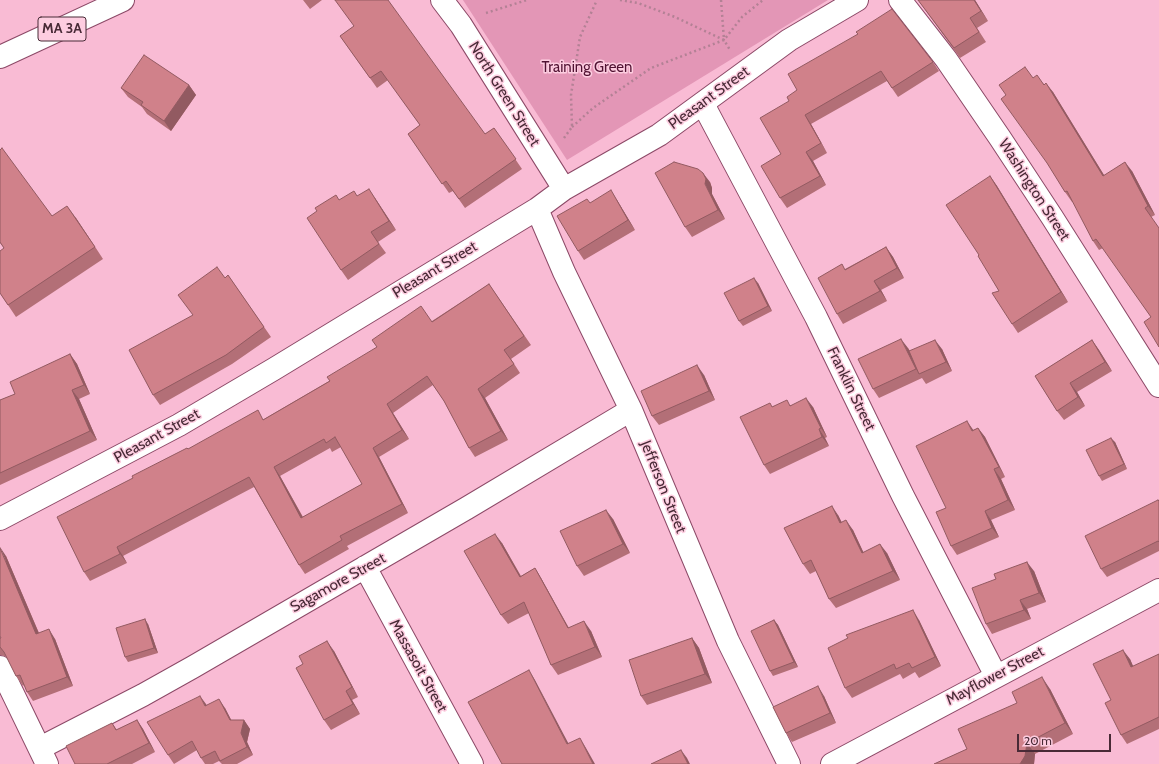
<!DOCTYPE html>
<html>
<head>
<meta charset="utf-8">
<style>
	body { margin:0 }
	#map { position:relative; width:1159px; height:764px; overflow:hidden; background:#f9bbd4; font-family:Cabin,sans-serif }
	canvas { display:block }
	.scale { position:absolute; left:1017px; top:734px; width:94px; height:18px; box-sizing:border-box; border:2px solid #482a36; border-top:0; padding-left:5px; font-size:12px; line-height:14px; white-space:nowrap; color:#482a36; -webkit-text-stroke:3px #fdcde0; paint-order:stroke }
</style>
</head>
<body>
<div id="map">
<canvas width="1159" height="764"></canvas>
<div class="scale">20 m</div>
</div>
<script>
const g = document.querySelector('canvas').getContext('2d');
g.lineJoin = 'round';
function paint(path, color) { g.fillStyle = color; g.fill(path, 'evenodd'); }
const poly = rows => new Path2D(rows.map(r => 'M' + r).join(''));
function strokePath(path, color, width, dash) { g.strokeStyle = color; g.lineWidth = width; g.lineCap = dash ? 'butt' : 'round'; g.setLineDash(dash || []); g.stroke(path); }
function write(font, color, halo, rows, align = 'center') {
  g.font = font + ' Cabin,sans-serif'; g.lineWidth = 3; g.setLineDash([]); g.textBaseline = 'middle'; g.strokeStyle = halo; g.fillStyle = color; for (const [text, x, y, turn = 0] of rows) {
    g.save(); g.translate(x, y); g.rotate((+turn || 0) * Math.PI / 180); g.textAlign = isNaN(turn) ? turn : align; if (halo) g.strokeText(text, 0, 0); g.fillText(text, 0, 0); g.restore();
  }
}
paint(poly([
	[463,0,828,0,567,160]
]), '#e396b6');
const street = poly([
	[442,0,461,25,564,189],
	[900,0,946,59,1000,138,1052,217,1159,386],
	[703,104,816,317,903,496,996,676],
	[537,209,564,272,631,410,728,641,789,764],
	[0,519,179,425,274,369,537,209,564,189,659,135,789,40,857,0],
	[365,567,472,764],
	[0,667,47,764],
	[40,748,143,695,193,667,467,508,631,410],
	[832,764,1159,590]
]);
const primary = poly([
	[0,57,123,0]
]);
strokePath(street, '#8c4967', 24);
strokePath(primary, '#8c4967', 24);
strokePath(poly([
	[620,0,638,3,675,17,724,40,730,50],
	[721,0,724,40],
	[486,13,527,0],
	[572,127,593,108,651,68,724,40,742,17,763,0],
	[564,138,572,127,571,95,580,37,597,0]
]), '#b38195', 2.5, [2, 3]);
strokePath(street, '#fff', 22);
strokePath(primary, '#fff', 22);
paint(poly([
	[303,0,322,0,310,9],
	[918,0,975,0,988,21,977,28,986,42,960,58],
	[354,26,485,134,494,128,522,169,465,208,453,191,449,193,408,134,420,125,388,80,377,88,340,36],
	[858,34,933,62,939,71,898,97,887,81,811,124,827,153,813,161,826,185,787,208,780,198,781,154,789,101,797,90],
	[1033,78,1044,84,1053,92,1104,175,1132,171,1155,215,1151,217,1151,317,1103,248,1099,250,1093,241,1073,201,1072,202,1065,192,1006,95],
	[189,85,196,95,171,131,147,114,142,107,128,97,121,88],
	[0,150,52,216,76,218,103,259,16,317,0,293,4,248,0,243],
	[990,176,997,186,1068,302,1018,333,1012,324,999,291,979,255],
	[710,182,712,188,712,194,725,219,692,237,685,227],
	[358,196,375,198,396,230,378,242,386,253,348,280,341,270,340,200],
	[617,200,635,230,584,260,578,251,590,203],
	[886,247,893,257,904,278,881,290,887,301,843,324,837,314,845,269],
	[228,275,271,337,232,364,160,405,153,395,193,315,225,278],
	[758,283,772,311,743,326,739,321],
	[489,284,531,345,511,359,520,373,485,398,508,440,475,457,469,448,444,401,433,385,393,413,409,439,379,457,408,513,347,546,349,549,305,574,299,565,254,487,123,556,127,563,90,581,84,572,133,478,188,449,264,419,432,321],
	[341,447,362,484,303,517,280,476,330,448,332,452],
	[1092,340,1099,350,1112,371,1077,392,1085,406,1064,420,1057,411,1035,376],
	[908,348,910,351,942,349,952,371,926,384,922,378,879,398,873,389],
	[70,354,77,364,90,394,79,399,97,440,0,485,0,400,15,394],
	[704,375,715,400,659,425,652,416],
	[791,405,813,407,827,437,825,438,829,446,770,474,764,465,773,406],
	[978,428,985,437,1005,477,1001,479,1015,510,991,520,999,537,957,555,951,546,946,508,973,430],
	[1115,442,1127,469,1102,481,1099,476],
	[1159,500,1159,551,1107,577,1101,569],
	[838,515,842,523,853,530,863,552,887,553,900,580,836,608,829,599,816,571,810,574,803,564],
	[613,519,630,553,584,576,577,566],
	[502,543,521,576,535,568,541,578,569,628,591,631,602,657,558,675,551,665,529,613,508,624,501,615],
	[6,556,39,633,55,639,73,686,33,701,27,692,24,685,23,686,16,676,7,657,1,655,0,655,0,638,1,638],
	[1034,571,1046,602,1027,609,1031,619,992,634,986,624],
	[774,620,778,625,798,667,773,676,770,671],
	[919,620,941,666,919,678,915,672,903,679,900,674,852,698,845,688],
	[148,624,158,653,128,662,125,657],
	[692,638,699,648,712,683,647,705,641,696],
	[334,651,358,697,352,700,360,714,331,730,324,720],
	[1159,654,1159,729,1127,744,1121,735,1111,700,1130,659,1133,667],
	[1050,689,1073,734,1035,754,1034,764,934,764,967,749],
	[824,696,836,723,792,742,786,733],
	[207,705,225,708,231,720,244,720,250,729,247,742,253,755,237,764,222,764,219,761,213,764,205,764,201,758,197,750,174,764,168,755],
	[137,720,143,729,155,752,132,764,75,764,112,723,117,730]
]), '#b36f77');
paint(poly([
	[974,0,975,0,988,21,981,11],
	[1046,83,1053,92,1110,185,1103,176],
	[189,85,196,95,171,131,164,121],
	[805,115,811,124,827,153,821,143],
	[806,152,813,161,826,185,820,176],
	[1125,162,1132,171,1155,215,1148,206],
	[703,173,710,182,712,188,712,194,725,219,718,210,705,184],
	[990,176,997,186,1068,302,1061,292],
	[369,189,375,198,396,230,389,221],
	[611,190,635,230,628,220],
	[67,206,76,218,103,259,95,247],
	[886,247,893,257,904,278,897,268],
	[754,278,758,283,772,311,768,306],
	[874,281,881,290,887,301,880,291],
	[901,339,908,348,920,374,916,369],
	[935,340,942,349,952,371,946,362],
	[1092,340,1099,350,1112,371,1105,362],
	[70,354,77,364,90,394,84,385],
	[697,365,704,375,715,400,709,391],
	[1070,383,1077,392,1085,406,1078,397],
	[478,389,485,398,508,440,501,431],
	[72,390,79,399,97,440,90,431],
	[806,398,813,407,827,437,821,428],
	[387,404,393,413,409,439,402,430],
	[967,421,974,431,972,431],
	[978,428,985,437,1005,477,999,467],
	[819,429,825,438,829,446,822,437],
	[1111,438,1115,442,1127,469,1124,464],
	[373,448,379,457,408,513,402,504],
	[274,467,280,476,308,527,301,518],
	[994,469,1001,479,1015,510,1008,500],
	[832,506,838,515,847,533,840,523],
	[606,510,613,519,630,553,623,544],
	[985,511,991,520,999,537,992,528],
	[846,520,853,530,868,562,862,553],
	[495,534,502,543,526,586,520,577],
	[880,544,887,553,900,580,893,571],
	[0,547,6,556,43,643,36,634],
	[117,547,123,556,127,563,120,554],
	[1027,562,1034,571,1046,602,1039,593],
	[535,568,541,578,574,638,568,628],
	[1020,600,1027,609,1031,619,1024,610],
	[913,610,919,620,941,666,935,657],
	[145,619,148,624,158,653,154,648],
	[774,620,778,625,798,667,794,662],
	[584,621,591,631,602,657,595,647],
	[49,629,55,639,73,686,67,677],
	[692,638,699,648,712,683,705,674],
	[327,641,334,651,358,697,352,687],
	[1123,650,1130,659,1138,677,1131,667],
	[529,670,535,680,574,754,567,744],
	[1042,677,1050,689,1073,734,1065,723],
	[818,686,824,696,836,723,830,713],
	[346,691,352,700,360,714,353,704],
	[200,696,206,704,211,715,205,706],
	[219,699,225,708,236,729,230,720],
	[137,720,143,729,155,752,149,743],
	[244,720,250,729,247,742,253,755,247,747,241,733],
	[580,738,586,748,595,764,593,764],
	[1027,743,1035,754,1034,764,1020,764],
	[681,750,687,758,690,764,688,764]
]), '#925a61');
const building = poly([
	[335,0,388,0,485,134,494,128,516,159,459,199,446,181,442,184,408,134,420,125,381,71,370,78,340,36,354,26,335,0],
	[918,0,974,0,981,11,970,18,979,32,954,48,918,0],
	[892,9,933,62,892,88,881,71,805,115,821,143,806,152,820,176,780,198,761,166,781,154,760,118,789,101,787,97,797,90,788,74,858,34,856,32,892,9],
	[144,55,189,85,164,121,141,105,143,102,121,88,144,55],
	[1025,67,1033,78,1037,75,1044,85,1046,83,1103,176,1125,162,1148,206,1145,208,1159,228,1159,347,1144,322,1151,317,1096,239,1093,241,1067,191,1065,192,1047,163,1001,99,1006,95,999,85,1025,67],
	[2,148,52,216,67,206,95,247,8,305,0,293,0,251,4,248,0,242,0,150,2,148],
	[674,162,698,169,703,173,706,179,705,184,718,210,685,227,655,173,674,162],
	[990,176,1061,292,1012,324,992,293,999,291,978,256,979,255,946,205,990,176],
	[369,189,389,221,371,232,379,244,341,270,307,218,317,211,315,208,336,195,339,200,354,191,357,196,369,189],
	[611,190,628,220,578,251,557,216,587,199,590,203,611,190],
	[886,247,897,268,874,281,880,291,837,314,818,278,842,264,845,270,886,247],
	[217,267,225,278,228,275,264,327,226,355,153,395,129,350,193,315,178,295,217,267],
	[754,278,768,306,739,321,724,293,754,278],
	[489,284,524,336,504,350,514,364,478,389,501,431,469,448,444,401,427,376,387,404,402,430,373,448,402,504,340,536,342,540,299,565,249,477,117,547,120,554,84,572,57,517,133,478,132,476,187,448,188,449,258,410,263,420,330,381,327,377,377,347,372,340,421,306,432,322,489,284],
	[335,437,362,484,301,518,274,467,324,439,326,443,335,437],
	[901,339,916,369,873,389,858,359,901,339],
	[935,340,946,362,919,374,909,351,935,340],
	[1092,340,1105,362,1070,383,1078,397,1057,411,1035,376,1092,340],
	[70,354,84,385,72,390,90,431,0,473,0,400,15,394,10,382,70,354],
	[697,365,709,391,652,416,641,391,697,365],
	[806,398,821,428,819,429,822,437,764,465,740,417,770,403,772,407,787,400,790,406,806,398],
	[967,421,972,431,978,428,999,467,994,469,1008,500,985,511,992,528,951,546,936,512,946,508,916,446,967,421],
	[1111,438,1124,464,1099,476,1086,450,1111,438],
	[1158,500,1159,501,1159,542,1158,541,1101,569,1085,536,1158,500],
	[832,506,840,523,846,520,862,553,880,544,893,571,829,599,811,560,803,564,784,528,832,506],
	[606,510,623,544,577,566,560,531,606,510],
	[495,534,520,577,535,568,568,628,584,621,595,647,551,665,524,602,501,615,464,551,495,534],
	[0,548,36,634,49,629,67,677,27,692,20,675,16,676,4,652,0,647,0,638,1,638,0,636,0,548],
	[1027,562,1039,593,1020,600,1024,610,986,624,972,588,996,579,994,574,1027,562],
	[913,610,935,657,912,668,909,663,896,669,894,664,845,688,828,648,848,638,846,635,913,610],
	[145,619,154,648,125,657,116,628,145,619],
	[774,620,794,662,770,671,751,631,774,620],
	[692,638,705,674,641,696,629,660,692,638],
	[327,641,352,687,346,691,353,704,324,720,296,668,303,664,299,656,327,641],
	[1123,650,1131,667,1159,654,1159,717,1121,735,1105,703,1111,700,1093,664,1123,650],
	[529,670,567,744,580,738,593,764,502,764,468,702,529,670],
	[1042,677,1065,723,1027,743,1025,756,1020,764,934,764,967,749,958,729,1017,703,1012,692,1042,677],
	[818,686,830,713,786,733,773,707,818,686],
	[200,696,205,706,219,699,230,720,244,720,241,733,247,747,220,761,215,751,201,758,192,741,168,755,147,722,200,696],
	[137,720,149,743,107,764,75,764,66,746,112,723,116,730,137,720],
	[681,750,688,764,651,764,681,750]
]);
paint(building, '#d0818a');
strokePath(building, '#925a61', 1);
for (const [x, y, w] of [
	[62,29,48]
]) { const box = new Path2D(); box.roundRect(x - w / 2, y - 12, w, 24, 3); g.fillStyle = '#fdcde0'; g.fill(box); strokePath(box, '#482a36', 1); }
write('bold 14px', '#482a36', null, [
	["MA 3A",62,29]
]);
write('15px', '#501232', '#fdcde0', [
	["Training Green",587,68]
]);
write('15px', '#482a36', '#fdcde0', [
	["North Green Street",504,94,58],
	["Pleasant Street",709,98,-36],
	["Washington Street",1034,190,57],
	["Pleasant Street",435,270,-31],
	["Franklin Street",851,389,64],
	["Pleasant Street",157,436,-29],
	["Jefferson Street",663,487,68],
	["Sagamore Street",338,583,-29],
	["Massasoit Street",418,666,61],
	["Mayflower Street",995,676,-28]
]);
</script>
</body>
</html>
